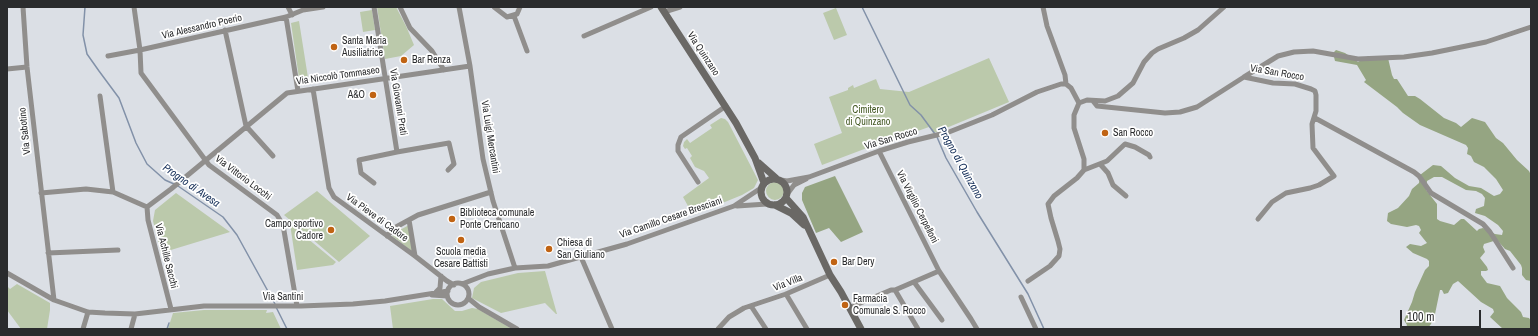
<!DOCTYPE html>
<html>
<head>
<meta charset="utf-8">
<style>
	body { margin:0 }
	#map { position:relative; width:1538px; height:336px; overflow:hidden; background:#dbdfe5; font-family:"Archivo Narrow",sans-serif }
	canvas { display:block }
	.frame { position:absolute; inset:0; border:8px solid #2a2b2d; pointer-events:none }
	.scale { position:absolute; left:1400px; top:310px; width:81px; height:18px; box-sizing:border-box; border:2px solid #2a2b2d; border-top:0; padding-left:5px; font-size:12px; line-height:14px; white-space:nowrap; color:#2a2b2d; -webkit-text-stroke:3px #fff; paint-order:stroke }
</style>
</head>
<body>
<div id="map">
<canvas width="1538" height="336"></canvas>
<div class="frame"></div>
<div class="scale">100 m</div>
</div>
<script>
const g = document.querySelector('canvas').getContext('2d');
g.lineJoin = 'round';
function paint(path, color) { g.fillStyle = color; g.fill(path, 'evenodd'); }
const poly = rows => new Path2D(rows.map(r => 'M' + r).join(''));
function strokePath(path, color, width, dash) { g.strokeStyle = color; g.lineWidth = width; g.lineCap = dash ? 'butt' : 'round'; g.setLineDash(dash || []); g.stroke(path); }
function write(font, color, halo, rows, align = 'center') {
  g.font = font + ' "Archivo Narrow",sans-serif'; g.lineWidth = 3.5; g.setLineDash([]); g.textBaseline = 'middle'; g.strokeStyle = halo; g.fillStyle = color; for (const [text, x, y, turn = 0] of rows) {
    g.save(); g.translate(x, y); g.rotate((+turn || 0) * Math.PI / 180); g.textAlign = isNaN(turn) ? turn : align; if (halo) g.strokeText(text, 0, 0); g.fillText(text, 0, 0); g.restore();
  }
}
paint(poly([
	[377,7,396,7,406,26,414,45,401,56,385,59],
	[836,8,847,35,834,40,823,13],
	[372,10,375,30,363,32,360,12],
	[299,21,309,84,300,85,291,23],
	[989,58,1009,102,939,131,933,133,929,127,898,138,897,136,881,143,881,145,868,150,867,148,822,165,814,144,842,133,829,97,848,90,848,88,853,85,854,88,876,79,880,89,909,92],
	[721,118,725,119,728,122,758,180,754,188,742,195,693,215,683,197,709,178,704,171,695,167,690,158,692,156,687,148,685,149,683,146,684,142,687,139,690,143,712,128,710,125],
	'766 191a9 9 0 1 1 18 0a9 9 0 1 1-18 0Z',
	[317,191,370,236,339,262,284,215],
	[176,193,230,232,161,253,153,221,155,210],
	[290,224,336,262,333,265,297,270],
	[409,225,413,252,392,236,400,230],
	[545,271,557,314,556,314,545,303,501,313,472,298,474,288,481,282,518,273],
	[17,284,50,303,50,310,47,329,21,329,7,310,7,286,10,289],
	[433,299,442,299,455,311,462,311,472,308,478,309,512,329,393,329,390,306],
	[204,310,267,310,266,313,273,312,281,329,168,329,173,313]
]), '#bbc9ab');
paint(poly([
	[1336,50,1345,53,1358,62,1368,56,1375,58,1379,56,1388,58,1392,75,1394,79,1397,79,1408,96,1415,96,1420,99,1444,118,1456,123,1461,127,1472,118,1485,122,1496,138,1503,143,1517,160,1529,171,1531,175,1531,281,1526,280,1522,275,1522,268,1521,265,1510,251,1505,249,1497,240,1484,244,1483,247,1485,252,1480,258,1487,267,1488,270,1486,271,1481,271,1481,275,1487,283,1500,286,1507,298,1521,312,1523,317,1529,318,1531,321,1531,329,1503,329,1490,317,1494,312,1493,309,1481,302,1458,281,1453,284,1448,293,1444,294,1442,290,1440,290,1435,314,1431,324,1427,329,1401,329,1406,327,1407,325,1404,320,1412,302,1415,292,1425,270,1429,266,1429,261,1427,259,1413,253,1406,247,1410,244,1421,246,1427,243,1419,233,1421,230,1419,226,1416,225,1407,227,1391,224,1387,221,1388,213,1398,208,1409,196,1412,189,1419,183,1420,175,1433,165,1441,166,1455,178,1469,186,1481,188,1494,196,1500,194,1503,190,1496,179,1484,167,1474,162,1471,156,1467,154,1468,148,1466,145,1420,125,1403,113,1397,107,1364,82,1366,80,1357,65,1335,61,1333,53],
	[1434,177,1442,177,1466,190,1476,191,1482,194,1485,198,1484,206,1476,209,1475,213,1485,216,1498,225,1503,231,1502,235,1495,234,1483,228,1479,229,1477,231,1464,219,1461,219,1454,225,1440,221,1437,219,1437,204,1426,190,1427,181],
	[835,176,863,232,841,242,829,228,816,233,802,200,802,193,805,187]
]), '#95a582');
strokePath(poly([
	[85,7,83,35,87,54,99,71,119,98,136,143,147,164,165,180,174,184],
	[862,7,910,105,921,115,935,134],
	[937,137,946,158,977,212,1028,294,1044,329],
	[178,186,223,217,237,235,275,304],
	[276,307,287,329],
	[167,329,169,323]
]), '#8291a8', 1.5);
strokePath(poly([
	[23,7,27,67,54,300],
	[134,7,140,50,141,73,209,165,277,215,283,225,297,306],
	[288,7,292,15],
	[400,7,410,28,432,51,444,70],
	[459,7,470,66,483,159,493,201,515,268],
	[494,7,507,17,517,14,520,7],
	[1043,7,1047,26,1065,75,1066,84],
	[664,12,680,7],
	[514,16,527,51],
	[286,17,298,91],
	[225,30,246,126,273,156],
	[584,36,651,7],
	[108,56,140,50,286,17,303,10,323,7],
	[7,69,27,67],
	[1244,77,1278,56,1294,52,1313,51,1358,59,1404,57,1432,53,1486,42,1531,27],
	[313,89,329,188,334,197,415,256,447,281,454,285],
	[100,96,113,192],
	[1093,101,1097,106,1165,113,1180,112,1197,107,1244,77,1273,83,1295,84,1311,89,1315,91,1316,95,1316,111,1312,124,1313,148,1334,176,1319,185,1310,188,1286,193,1272,202,1258,219],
	[1315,118,1414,172,1419,176,1431,193,1483,224,1490,232,1513,268],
	[879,151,939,271,971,319,977,329],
	[397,152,449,143,454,164,448,170],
	[1100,164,1108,173,1113,185,1126,196],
	[1084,170,1107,161,1125,144,1135,147,1149,155,1150,157],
	[781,180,787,181,809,177,879,151,908,142,949,132,992,115,1037,92,1061,84,1066,84,1071,88,1079,103],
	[698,182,678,151,678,145,681,137,726,106],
	[374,183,361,173,359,160,397,152,374,7],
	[41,193,86,189,113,192,147,207],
	[788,193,794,185,806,179],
	[737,206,767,204],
	[147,207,171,189,287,93,470,66],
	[147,207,148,220,171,309],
	[409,220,415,256],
	[387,236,396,227,418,215,491,192],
	[48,253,118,250],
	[581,257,612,329],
	[7,273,54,300,88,312,105,313,135,314,204,306,301,306,353,304,385,301,448,291],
	[1028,281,1050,266,1059,256,1060,249,1058,241,1051,218,1048,204,1054,196,1077,178,1084,170,1084,159,1074,128,1074,115,1079,103,1087,100,1105,101,1118,96,1133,83,1144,62,1152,53,1158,49,1184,38,1198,30,1224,7],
	[914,282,942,320],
	'447 294a11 11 0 1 1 22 0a11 11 0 1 1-22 0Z',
	[462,284,488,274,515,268,548,266,627,244,734,206,761,188],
	[895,290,918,329],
	[436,292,440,288,441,276],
	[786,294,807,329],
	[432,295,447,296],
	[1021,297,1036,329],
	[468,298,479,307,517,329],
	[751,306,766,329],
	[851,307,891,290,895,290,939,271],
	[83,329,88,312],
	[131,329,135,314],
	[718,329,729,317,744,308,786,294,830,275]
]), '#908e8c', 5);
strokePath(poly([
	[661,7,736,123,755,158,764,183],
	[759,163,776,178],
	'761 192a13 13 0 1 1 26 0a13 13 0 1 1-26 0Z',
	[786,198,803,217,830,275,841,292,861,329],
	[775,205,791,213,804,225]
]), '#6a6865', 7);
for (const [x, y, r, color] of [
	[334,47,4,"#c06313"],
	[404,60,4,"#c06313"],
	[373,95,4,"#c06313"],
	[1105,133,4,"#c06313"],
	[452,219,4,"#c06313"],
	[331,230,4,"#c06313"],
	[461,240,4,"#c06313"],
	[549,249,4,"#c06313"],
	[834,262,4,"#c06313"],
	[845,305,4,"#c06313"]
]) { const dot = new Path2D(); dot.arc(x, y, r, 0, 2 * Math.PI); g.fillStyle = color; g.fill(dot); strokePath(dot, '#fff', 1.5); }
write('10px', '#2a2b2d', '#fff', [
	["Via Alessandro Poerio",202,27,-13],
	["Via Quinzano",703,54,57],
	["Via San Rocco",1277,73,10],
	["Via Niccolò Tommaseo",338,76,-8],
	["Via Giovanni Prati",398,102,81],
	["Via Sabotino",25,131,-96],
	["Via Luigi Mercantini",490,137,81],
	["Via San Rocco",891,139,-17],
	["Via Vittorio Locchi",243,178,37],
	["Via Virgilio Cerpelloni",917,207,63],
	["Via Pieve di Cadore",377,218,36],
	["Via Camillo Cesare Bresciani",671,218,-19],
	["Via Achille Sacchi",166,256,76],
	["Via Villa",788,283,-21],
	["Via Santini",283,297]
]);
write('10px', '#2a2b2d', '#fff', [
	["Santa Maria",342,41],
	["Ausiliatrice",342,53],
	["Bar Renza",412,60],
	["A&O",365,95,"right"],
	["San Rocco",1113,133],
	["Biblioteca comunale",460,213],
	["Ponte Crencano",460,225],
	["Campo sportivo",323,224,"right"],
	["Cadore",323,236,"right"],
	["Chiesa di",557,243],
	["San Giuliano",557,255],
	["Scuola media",461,252,"center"],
	["Cesare Battisti",461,264,"center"],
	["Bar Dery",842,262],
	["Farmacia",853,299],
	["Comunale S. Rocco",853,311]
], 'left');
write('10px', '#425722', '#fff', [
	["Cimitero",868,110],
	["di Quinzano",868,122]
]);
write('italic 11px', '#132d57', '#fff', [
	["Progno di Quinzano",960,163,61],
	["Progno di Avesa",191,186,35]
]);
</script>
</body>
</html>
